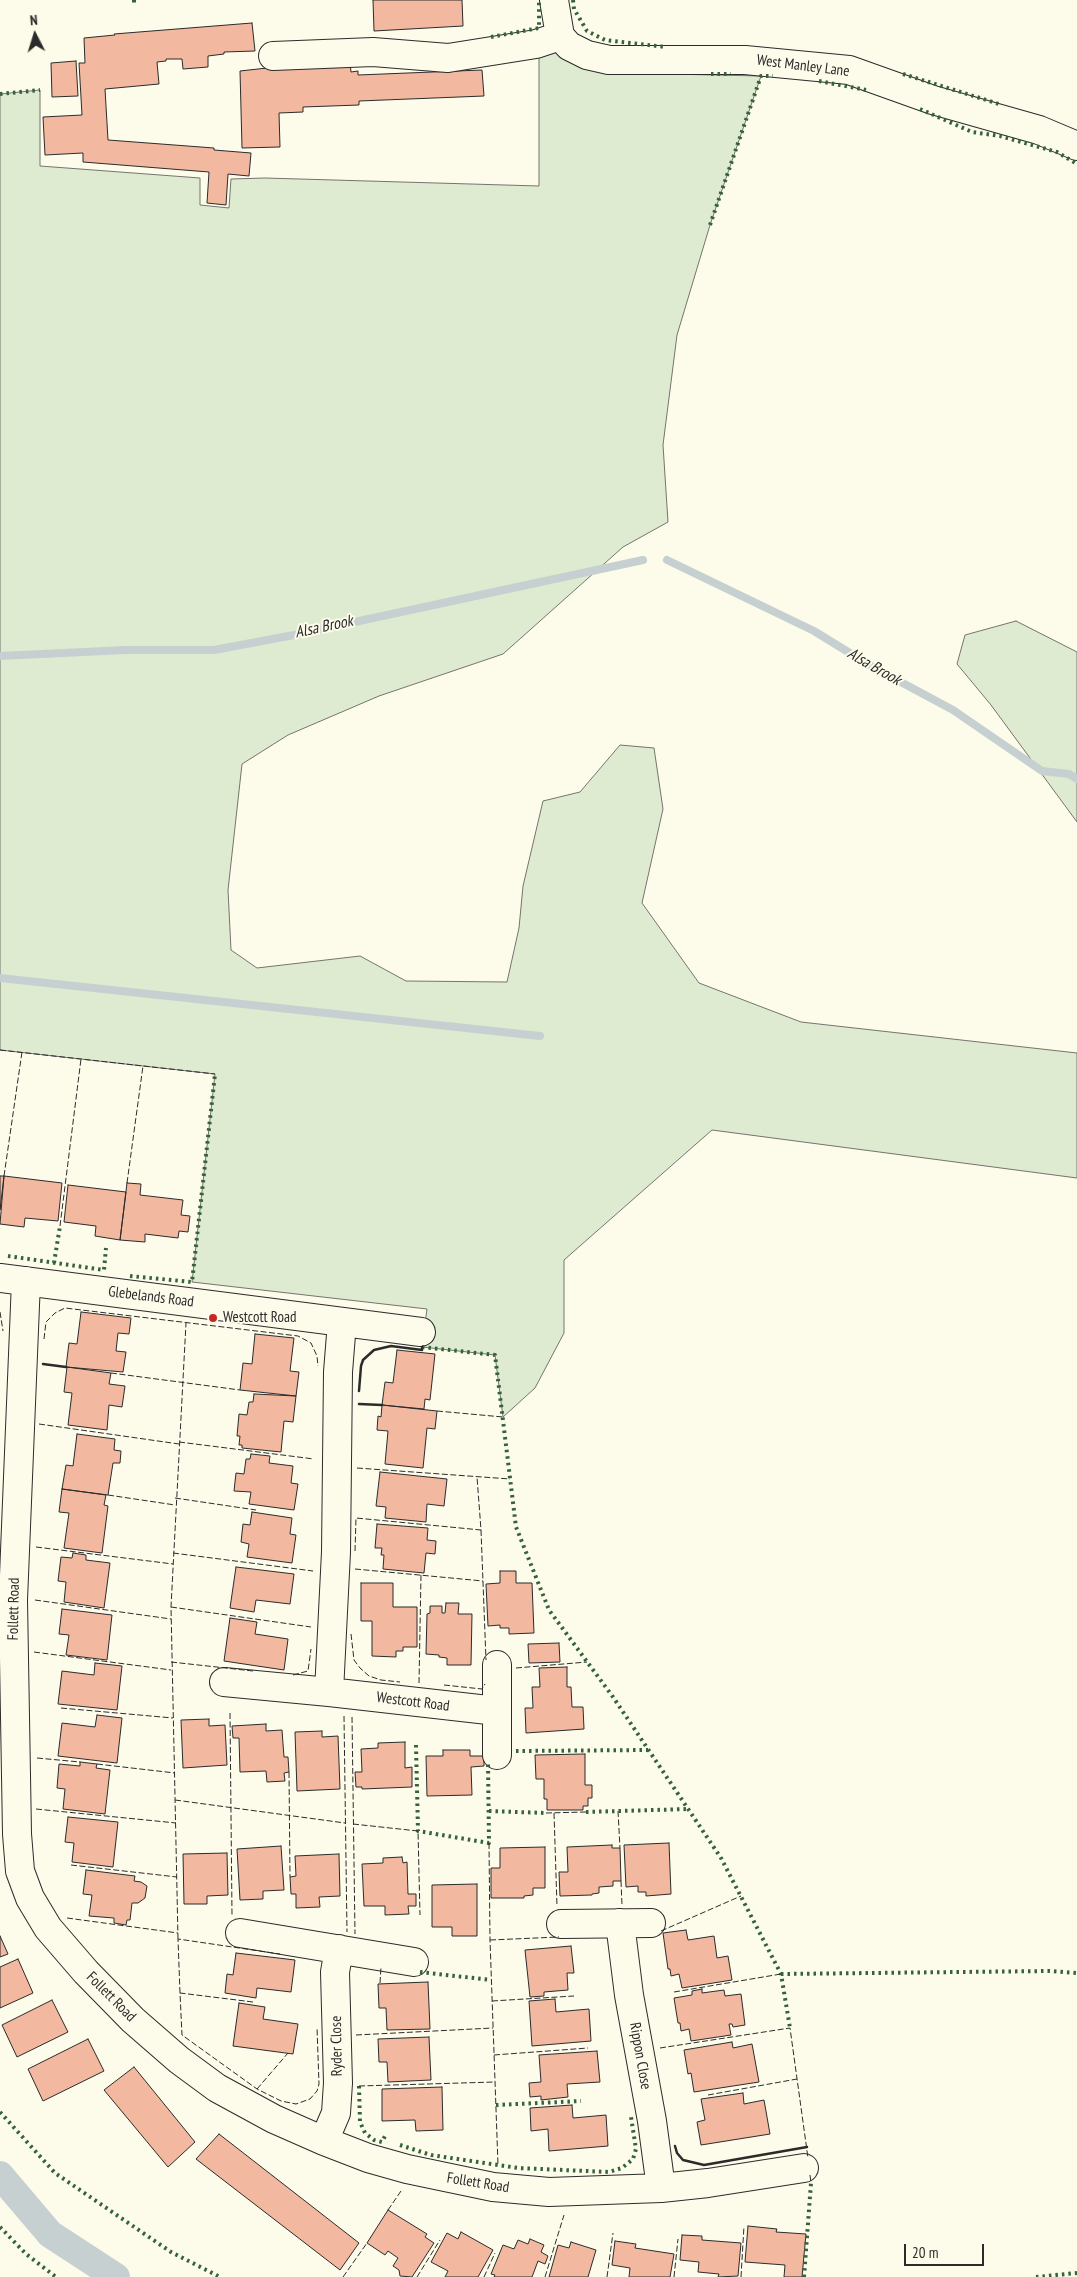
<!DOCTYPE html>
<html>
<head>
<meta charset="utf-8">
<style>
	body { margin:0 }
	#map { position:relative; width:1077px; height:2277px; overflow:hidden; background:#fdfbea; font-family:"PT Sans Narrow",sans-serif }
	canvas { display:block }
	.north { position:absolute; left:10px; top:10px; width:50px; height:50px; -webkit-text-stroke:4px #fdfbea; paint-order:stroke; rotate:355deg; font-size:14px; font-weight:700; line-height:20px; text-align:center; color:#2b2b2b }
	.north::after { content:''; display:block; margin:auto; width:18px; height:22px; background:#2b2b2b; clip-path:polygon(50% 0,100% 100%,50% 72%,0 100%) }
	.scale { position:absolute; left:904px; top:2244px; width:80px; height:22px; box-sizing:border-box; border:2px solid #2b2b2b; border-top:0; padding-left:6px; font-size:15px; line-height:18px; white-space:nowrap; color:#2b2b2b; -webkit-text-stroke:4px #fdfbea; paint-order:stroke }
</style>
</head>
<body>
<div id="map">
<canvas width="1077" height="2277"></canvas>
<div class="north">N</div>
<div class="scale">20 m</div>
</div>
<script>
const g = document.querySelector('canvas').getContext('2d');
g.lineJoin = 'round';
function paint(path, color) { g.fillStyle = color; g.fill(path, 'evenodd'); }
const poly = rows => new Path2D(rows.map(r => 'M' + r).join(''));
function strokePath(path, color, width, dash) { g.strokeStyle = color; g.lineWidth = width; g.lineCap = dash ? 'butt' : 'round'; g.setLineDash(dash || []); g.stroke(path); }
function write(font, color, halo, rows, align = 'center') {
  g.font = font + ' "PT Sans Narrow",sans-serif'; g.lineWidth = 4; g.setLineDash([]); g.textBaseline = 'middle'; g.strokeStyle = halo; g.fillStyle = color; for (const [text, x, y, turn = 0] of rows) {
    g.save(); g.translate(x, y); g.rotate((+turn || 0) * Math.PI / 180); g.textAlign = isNaN(turn) ? turn : align; if (halo) g.strokeText(text, 0, 0); g.fillText(text, 0, 0); g.restore();
  }
}
const green = poly([
	[558,47,668,74,761,76,710,225,677,335,663,445,668,522,623,547,503,654,379,696,288,735,242,764,228,890,231,950,257,968,360,956,406,981,507,982,519,928,523,886,543,801,580,792,620,745,654,748,663,809,642,903,699,983,801,1022,1077,1053,1077,1178,712,1130,564,1260,564,1333,535,1388,503,1417,495,1355,422,1347,427,1309,192,1282,215,1074,0,1050,0,94,40,90,40,166,200,178,200,205,229,208,231,179,265,178,539,186,539,50,558,47],
	[1016,621,1077,652,1077,822,991,705,957,664,965,635,1016,621]
]);
paint(green, '#deebd1');
strokePath(green, '#74746e', 1);
strokePath(poly([
	[667,560,814,631,871,666,953,710,1042,771,1069,774,1077,779],
	[0,656,125,650,214,650,294,635,643,560],
	[0,978,540,1036]
]), '#c7d0d0', 8);
strokePath(poly([
	[0,2175,50,2234,116,2277]
]), '#c7d0d0', 28);
const building = poly([
	[373,0,462,0,463,26,374,31,373,0],
	[252,23,255,51,224,52,224,54,208,56,208,67,183,69,182,59,166,59,166,61,157,62,159,84,105,89,108,140,214,148,214,150,251,153,249,176,228,174,226,205,207,203,209,172,83,162,83,153,45,155,43,117,82,115,79,63,85,63,84,38,115,35,114,34,252,23],
	[76,61,78,96,52,97,51,63,76,61],
	[350,62,351,72,358,71,358,75,482,70,484,96,359,101,359,105,303,107,303,112,279,113,280,147,242,148,240,71,303,64,350,62],
	[0,1176,4,1176,0,1210,0,1176],
	[4,1176,62,1183,58,1221,25,1218,24,1227,0,1224,4,1176],
	[127,1183,141,1184,140,1195,183,1200,181,1215,190,1216,188,1232,179,1231,178,1238,145,1234,145,1242,120,1240,127,1183],
	[68,1185,126,1192,120,1240,95,1236,96,1226,64,1222,68,1185],
	[81,1312,131,1318,129,1334,118,1333,116,1351,126,1352,123,1372,66,1367,69,1343,77,1344,81,1312],
	[255,1334,294,1338,290,1371,299,1372,296,1396,240,1390,243,1363,252,1364,255,1334],
	[397,1350,435,1354,430,1400,425,1399,424,1409,382,1405,385,1382,393,1383,397,1350],
	[67,1367,111,1373,109,1384,125,1386,122,1407,109,1405,107,1430,68,1425,72,1393,64,1392,67,1367],
	[254,1394,296,1396,293,1422,284,1421,281,1452,242,1448,242,1445,239,1445,240,1436,237,1436,239,1414,247,1415,249,1402,253,1402,254,1394],
	[382,1405,437,1411,435,1429,427,1428,423,1468,385,1464,388,1431,377,1430,378,1416,381,1417,382,1405],
	[77,1434,115,1439,114,1450,121,1451,120,1463,113,1463,108,1495,62,1489,66,1465,73,1466,77,1434],
	[251,1454,270,1456,269,1463,293,1466,291,1483,298,1484,294,1510,249,1504,251,1492,234,1491,236,1473,244,1474,246,1459,250,1459,251,1454],
	[380,1472,447,1479,444,1506,427,1504,426,1522,385,1518,386,1507,376,1506,380,1472],
	[62,1489,106,1495,104,1505,108,1506,102,1553,64,1548,69,1513,59,1512,62,1489],
	[252,1512,292,1518,290,1534,296,1535,292,1563,247,1557,249,1544,241,1542,243,1524,250,1525,252,1512],
	[377,1524,428,1528,427,1540,436,1541,435,1554,426,1553,424,1573,383,1569,384,1555,381,1555,382,1548,375,1548,377,1524],
	[73,1553,86,1555,86,1560,110,1563,104,1608,64,1602,66,1582,58,1581,61,1557,72,1558,73,1553],
	[236,1567,294,1574,290,1604,256,1600,254,1612,230,1608,236,1567],
	[500,1571,516,1571,516,1583,532,1583,534,1633,509,1634,509,1628,500,1628,500,1625,488,1626,486,1584,500,1583,500,1571],
	[361,1583,393,1583,393,1607,417,1607,417,1647,403,1647,403,1651,396,1651,396,1657,372,1656,372,1621,361,1621,361,1583],
	[446,1603,459,1603,458,1614,472,1614,471,1665,447,1665,447,1658,439,1657,439,1655,426,1654,427,1614,430,1613,430,1606,442,1606,442,1613,445,1613,446,1603],
	[62,1609,112,1615,107,1660,66,1655,69,1635,59,1634,62,1609],
	[230,1618,257,1622,255,1634,288,1639,284,1670,224,1661,230,1618],
	[559,1643,560,1662,529,1663,528,1644,559,1643],
	[95,1663,122,1666,117,1710,58,1704,62,1671,94,1675,95,1663],
	[567,1667,567,1687,571,1687,572,1707,583,1707,584,1729,526,1733,525,1708,533,1708,532,1687,540,1687,539,1668,567,1667],
	[97,1715,122,1718,117,1763,58,1756,62,1723,95,1727,97,1715],
	[209,1719,209,1726,225,1725,227,1765,183,1768,181,1720,209,1719],
	[266,1724,266,1731,282,1730,284,1757,288,1757,289,1772,284,1773,285,1781,267,1782,266,1771,240,1772,239,1738,233,1738,232,1726,266,1724],
	[322,1731,322,1737,338,1736,340,1789,297,1791,295,1732,322,1731],
	[405,1742,405,1768,412,1767,412,1787,362,1789,362,1787,356,1787,355,1772,362,1772,361,1749,378,1748,378,1743,405,1742],
	[443,1750,470,1750,470,1756,484,1756,484,1766,471,1767,472,1795,427,1796,426,1756,443,1756,443,1750],
	[585,1754,585,1785,592,1785,592,1798,588,1798,588,1806,583,1806,583,1810,547,1810,547,1799,544,1799,544,1779,536,1779,535,1755,585,1754],
	[80,1762,97,1764,96,1768,110,1770,105,1814,63,1809,65,1789,57,1788,59,1764,80,1766,80,1762],
	[68,1817,118,1822,113,1867,72,1862,74,1843,65,1842,68,1817],
	[669,1843,671,1894,646,1896,646,1892,638,1892,638,1886,626,1887,624,1845,669,1843],
	[612,1845,612,1848,620,1848,621,1881,613,1881,613,1886,599,1887,599,1893,592,1894,592,1895,560,1896,559,1872,568,1872,567,1847,612,1845],
	[281,1846,284,1890,263,1891,263,1899,240,1900,237,1849,281,1846],
	[545,1847,545,1888,533,1888,533,1895,524,1896,524,1898,491,1898,491,1868,500,1868,500,1848,545,1847],
	[227,1853,228,1895,207,1896,207,1904,184,1904,183,1854,227,1853],
	[339,1854,340,1896,319,1897,320,1907,296,1908,296,1894,291,1894,290,1877,296,1876,295,1856,339,1854],
	[402,1857,403,1863,407,1862,408,1894,416,1894,416,1906,408,1906,409,1914,385,1915,385,1906,364,1906,362,1864,383,1863,383,1858,402,1857],
	[86,1870,135,1876,134,1881,141,1882,147,1886,145,1898,138,1903,132,1903,130,1920,127,1920,126,1925,114,1923,114,1918,89,1916,92,1895,83,1894,86,1870],
	[477,1884,477,1936,452,1936,452,1927,432,1927,432,1885,477,1884],
	[686,1930,688,1940,714,1936,717,1958,728,1956,732,1980,682,1988,679,1974,671,1976,670,1969,668,1969,663,1933,686,1930],
	[0,1936,8,1954,0,1957,0,1936],
	[571,1946,574,1973,567,1973,568,1990,544,1992,544,1996,530,1997,525,1950,571,1946],
	[236,1953,295,1960,291,1992,257,1988,256,1998,225,1993,227,1974,233,1975,236,1953],
	[18,1959,33,1993,0,2008,0,1967,18,1959],
	[428,1982,430,2029,387,2030,386,2008,379,2008,378,1984,428,1982],
	[702,1989,702,1993,724,1990,725,1996,741,1994,745,2025,733,2027,732,2024,729,2024,731,2035,691,2041,689,2029,681,2031,680,2023,678,2023,674,1998,692,1995,692,1991,702,1989],
	[555,1999,556,2012,589,2009,591,2041,532,2046,529,2001,555,1999],
	[52,2000,68,2032,17,2057,2,2025,52,2000],
	[239,2003,265,2007,263,2019,298,2024,293,2054,233,2046,239,2003],
	[429,2037,431,2080,388,2082,387,2062,379,2062,378,2039,429,2037],
	[88,2039,104,2071,43,2101,28,2069,88,2039],
	[732,2042,733,2048,752,2044,759,2082,694,2092,691,2073,688,2074,684,2050,732,2042],
	[597,2051,600,2082,567,2084,568,2097,541,2100,541,2096,530,2097,529,2083,541,2082,539,2055,597,2051],
	[134,2067,195,2142,168,2167,104,2090,134,2067],
	[442,2087,443,2130,416,2131,415,2120,382,2121,382,2089,442,2087],
	[743,2093,744,2104,764,2100,770,2134,701,2145,697,2122,705,2120,701,2099,743,2093],
	[572,2105,573,2118,606,2115,608,2146,549,2151,548,2129,531,2131,530,2108,572,2105],
	[219,2134,359,2243,340,2270,196,2159,219,2134],
	[388,2210,427,2234,425,2237,434,2243,412,2277,400,2276,399,2270,393,2266,398,2258,388,2251,385,2255,367,2243,388,2210],
	[748,2226,777,2229,776,2232,806,2234,802,2277,784,2277,785,2265,745,2262,748,2226],
	[461,2232,493,2250,478,2277,445,2277,448,2271,431,2262,447,2233,458,2239,461,2232],
	[682,2235,702,2236,702,2240,741,2243,738,2276,718,2277,719,2274,698,2272,699,2262,680,2260,682,2235],
	[530,2239,544,2245,541,2252,548,2256,545,2264,538,2261,532,2277,494,2277,495,2275,491,2274,503,2245,514,2249,518,2240,528,2244,530,2239],
	[615,2241,636,2244,635,2248,674,2254,670,2277,629,2277,630,2268,612,2265,615,2241],
	[571,2242,596,2250,588,2277,549,2277,558,2245,569,2248,571,2242]
]);
paint(building, '#f2b8a0');
strokePath(building, '#2b2b2b', 1);
const minor = poly([
	[554,0,560,36,569,46,587,55,609,60,745,60,849,70,933,100,1039,130,1077,146],
	[273,56,373,52,448,58,536,44,560,36],
	[0,1278,421,1332],
	[26,1281,13,1600,17,1834,20,1871,30,1898,48,1928,86,1972,133,2020,179,2060,217,2088,274,2119,324,2141,368,2158,407,2169,493,2187,549,2192,661,2188,708,2183,804,2168],
	[224,1682,329,1692,497,1711],
	[329,1692,336,1552,338,1372,342,1322],
	[497,1755,497,1665],
	[620,1923,629,1995,652,2121,661,2188],
	[561,1924,651,1923],
	[240,1933,414,1962],
	[324,2141,336,2113,338,2083,335,1972,339,1949]
]);
strokePath(minor, '#2b2b2b', 30);
strokePath(minor, '#fdfbea', 28);
strokePath(poly([
	[134,0,134,3],
	[573,0,574,9,587,31,605,40,666,47],
	[491,37,539,28,539,0],
	[711,74,731,74],
	[903,74,999,104],
	[819,81,866,90],
	[0,94,40,90],
	[920,109,972,132,1000,136,1057,152,1077,164],
	[710,225,761,76,773,76],
	[8,1256,104,1270,106,1248],
	[54,1263,60,1226],
	[130,1276,192,1282,215,1074],
	[422,1347,495,1355,516,1527,549,1610,613,1697,721,1858,781,1974,790,2028],
	[416,1745,418,1831,489,1843,488,1763],
	[516,1751,648,1750],
	[489,1811,546,1813],
	[586,1812,688,1809],
	[420,1972,491,1980],
	[781,1974,1049,1971,1077,1973],
	[359,2086,360,2122,365,2133,374,2140,382,2142,386,2134],
	[496,2105,581,2101],
	[0,2112,55,2173,171,2252,220,2277],
	[400,2145,431,2155,518,2168,609,2172,622,2168,633,2159,636,2149,631,2117],
	[0,2227,26,2254,56,2277],
	[804,2277,811,2183],
	[1036,2277,1077,2273]
]), '#34623c', 4, [2.5, 4]);
strokePath(poly([
	[0,1050,215,1074],
	[4,1176,22,1052],
	[127,1183,143,1066],
	[60,1226,81,1059],
	[0,1312,3,1331],
	[44,1339,46,1322,55,1313,65,1308,298,1336,311,1343,317,1356,318,1366],
	[111,1373,240,1390],
	[437,1411,503,1417],
	[39,1424,179,1444],
	[179,1442,314,1459],
	[357,1468,510,1479],
	[108,1495,175,1505],
	[175,1498,256,1510],
	[481,1530,486,1660],
	[36,1547,173,1564],
	[355,1551,356,1518,481,1530,477,1477],
	[173,1553,313,1571],
	[355,1569,483,1581],
	[35,1600,171,1619],
	[171,1607,311,1627],
	[351,1634,354,1660,360,1668,369,1676,381,1680,400,1682],
	[34,1652,171,1670],
	[171,1662,253,1671],
	[516,1668,587,1662],
	[293,1675,308,1671,311,1649],
	[419,1683,421,1575],
	[444,1685,482,1689,485,1684],
	[61,1708,173,1718],
	[230,1713,232,1915],
	[344,1716,347,1932],
	[352,1717,355,1934],
	[37,1758,80,1762],
	[97,1764,175,1773],
	[289,1772,290,1877],
	[175,1800,345,1823],
	[36,1809,176,1823],
	[618,1811,620,1848],
	[546,1813,586,1812],
	[554,1813,557,1906],
	[353,1824,418,1831,420,1915],
	[489,1843,490,1940,498,2165],
	[71,1865,177,1877],
	[621,1881,622,1905],
	[67,1918,178,1933],
	[661,1931,741,1896],
	[178,1939,171,1607,186,1323],
	[490,1940,559,1937],
	[380,1983,381,1967],
	[674,1992,781,1974],
	[180,1993,178,1939,280,1954],
	[492,2001,574,1996],
	[253,2002,180,1993,182,2035,257,2089,281,2101,296,2104,310,2099,317,2091,319,2084,317,2027],
	[356,2035,493,2028],
	[660,2048,790,2028,808,2158],
	[494,2055,588,2048],
	[359,2086,495,2082],
	[257,2089,288,2053],
	[708,2095,797,2079],
	[810,2175,811,2183],
	[388,2210,401,2191],
	[343,2277,367,2243],
	[417,2277,440,2240],
	[484,2277,495,2253],
	[545,2277,564,2215],
	[607,2277,613,2233],
	[674,2277,678,2239],
	[741,2277,744,2226]
]), '#2b2b2b', 1, [6, 2.5]);
strokePath(poly([
	[43,1364,66,1367],
	[359,1391,361,1366,363,1360,374,1350,391,1346,422,1350,422,1347],
	[359,1404,382,1405],
	[675,2146,677,2153,683,2160,704,2165,807,2147]
]), '#2b2b2b', 2.5);
for (const [x, y, r, color] of [
	[213,1318,5,"#c62828"]
]) { const dot = new Path2D(); dot.arc(x, y, r, 0, 2 * Math.PI); g.fillStyle = color; g.fill(dot); strokePath(dot, '#fdfbea', 2); }
write('15px', '#2b2b2b', '#fdfbea', [
	["West Manley Lane",803,66,7],
	["Glebelands Road",151,1297,7],
	["Follett Road",14,1609,-89],
	["Westcott Road",413,1702,7],
	["Follett Road",111,1997,45],
	["Ryder Close",337,2046,-91],
	["Rippon Close",640,2056,80],
	["Follett Road",478,2183,9]
]);
write('15px', '#2b2b2b', '#fdfbea', [
	["Westcott Road",223,1318]
], 'left');
write('italic 16px', '#2b2b2b', '#fdfbea', [
	["Alsa Brook",324,627,-12],
	["Alsa Brook",874,667,30]
]);
</script>
</body>
</html>
